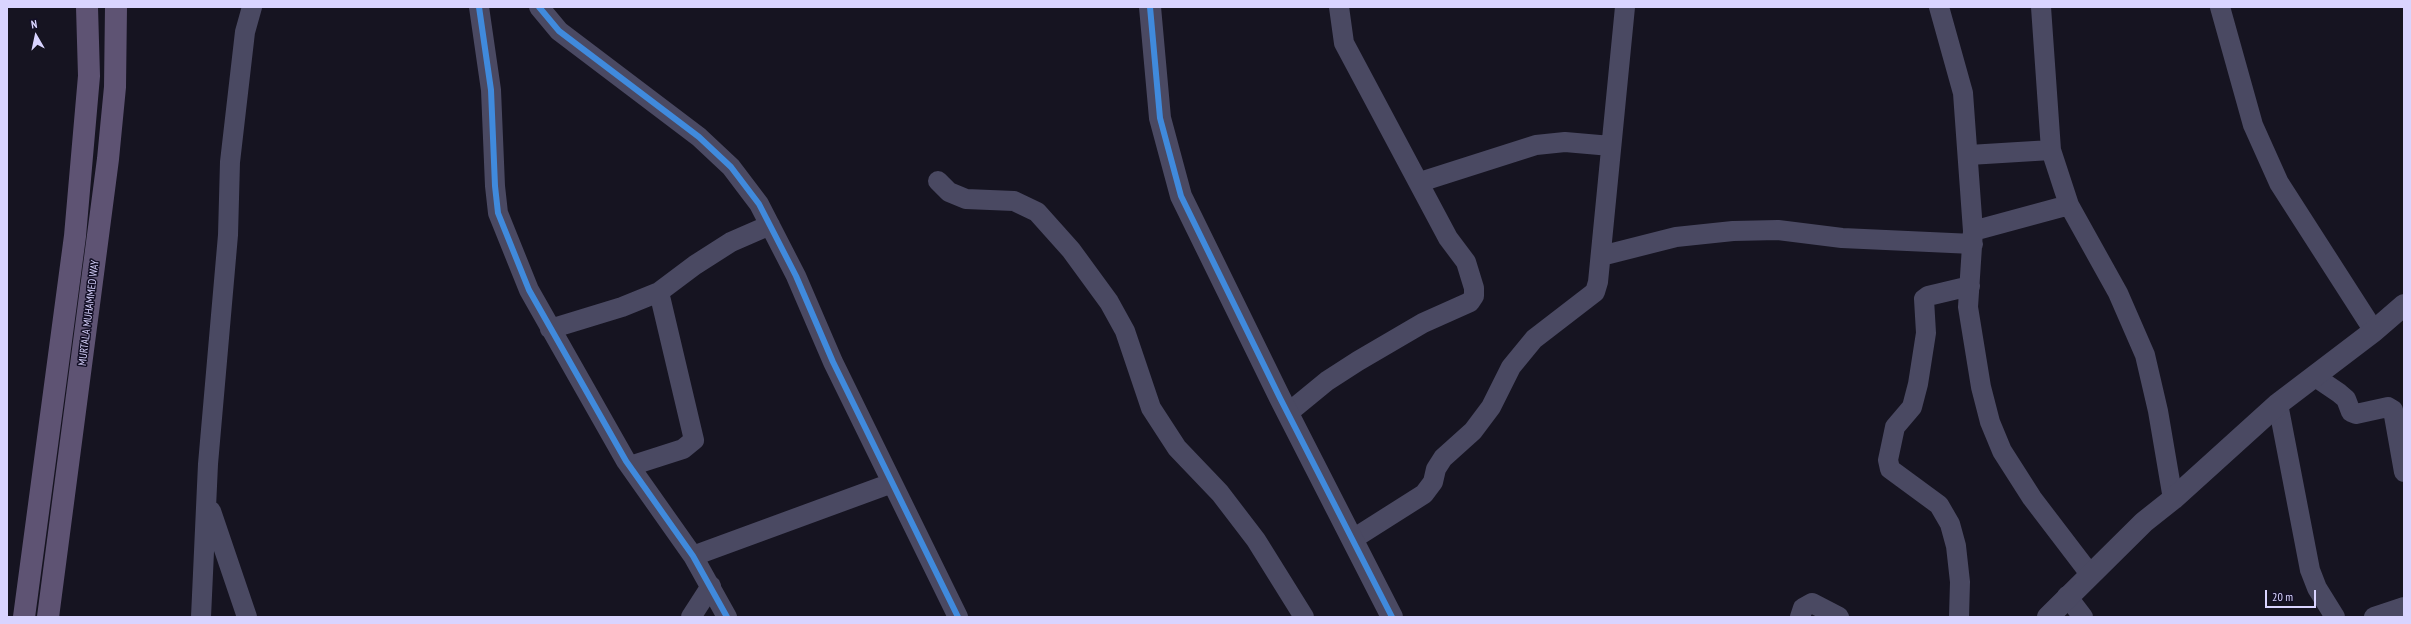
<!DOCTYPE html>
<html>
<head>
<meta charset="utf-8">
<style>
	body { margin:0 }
	#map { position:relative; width:2411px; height:624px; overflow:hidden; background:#161421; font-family:"PT Sans Narrow",sans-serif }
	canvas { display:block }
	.frame { position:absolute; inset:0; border:8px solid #d9d4ff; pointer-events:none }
	.north { position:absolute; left:16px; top:16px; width:40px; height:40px; -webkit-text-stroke:3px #130f26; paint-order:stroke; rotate:351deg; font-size:11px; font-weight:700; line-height:16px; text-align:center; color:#d9d4ff }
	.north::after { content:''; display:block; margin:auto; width:14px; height:18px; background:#d9d4ff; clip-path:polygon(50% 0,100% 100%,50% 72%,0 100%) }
	.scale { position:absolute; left:2265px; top:590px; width:51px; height:18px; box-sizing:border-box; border:2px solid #d9d4ff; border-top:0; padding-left:5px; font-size:12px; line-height:14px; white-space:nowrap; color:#d9d4ff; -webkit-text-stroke:3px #130f26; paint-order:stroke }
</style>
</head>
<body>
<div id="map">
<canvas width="2411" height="624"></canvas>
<div class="frame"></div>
<div class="north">N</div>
<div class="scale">20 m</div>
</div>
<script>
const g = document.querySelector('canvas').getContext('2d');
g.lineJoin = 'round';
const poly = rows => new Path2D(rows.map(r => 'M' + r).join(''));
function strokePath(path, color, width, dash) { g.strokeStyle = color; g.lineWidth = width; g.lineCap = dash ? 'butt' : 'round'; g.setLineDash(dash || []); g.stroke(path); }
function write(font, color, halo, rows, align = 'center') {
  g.font = font + ' "PT Sans Narrow",sans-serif'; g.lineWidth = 3; g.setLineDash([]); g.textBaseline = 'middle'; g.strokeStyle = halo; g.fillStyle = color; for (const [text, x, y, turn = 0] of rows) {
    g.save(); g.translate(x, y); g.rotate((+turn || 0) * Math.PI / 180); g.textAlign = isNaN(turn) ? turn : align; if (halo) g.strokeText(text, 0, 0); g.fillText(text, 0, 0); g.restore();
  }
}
strokePath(poly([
	[479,7,491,90,495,186,498,213,529,290,626,461,693,556,727,617],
	[539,7,559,31,699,137,731,167,759,204,796,276,833,362,958,617],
	[1939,7,1963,93,1973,231,1968,307,1981,387,1990,422,2002,451,2032,498,2090,574],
	[2041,7,2051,150,2069,205,2118,293,2145,355,2158,411,2173,499],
	[2220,7,2253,125,2279,183,2374,331],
	[1969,155,2051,150],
	[938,181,949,192,966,199,1014,201,1037,212,1071,250,1109,302,1125,331,1151,408,1177,448,1220,493,1256,540,1304,617],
	[1420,182,1536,145,1565,142,1611,146],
	[1973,231,2069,205],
	[1601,256,1676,237,1733,231,1778,230,1842,238,1973,244],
	[550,329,622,307,659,292,695,265,731,242,770,225],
	[2314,376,2339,393,2346,399,2351,412,2356,414,2388,407,2393,410,2404,472],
	[2278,404,2310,570,2317,588,2335,617],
	[1288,413,1327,381,1358,361,1423,323,1470,302,1474,296,1474,288,1466,262,1448,238,1344,43,1339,7],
	[630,466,683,449,694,440,659,292],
	[211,511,247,617],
	[1353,539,1424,494,1433,482,1436,469,1443,458,1473,431,1491,407,1511,367,1534,339,1595,292,1598,282,1625,7],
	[693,556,892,483],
	[2067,596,2083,617],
	[201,617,208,464,228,235,230,162,245,32,252,7],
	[691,617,711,586],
	[1800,617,1803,608,1812,603,1839,617],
	[1959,617,1960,582,1956,546,1950,524,1939,505,1890,469,1888,460,1895,427,1912,407,1918,384,1926,333,1924,299,1928,296,1970,286],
	[2374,617,2404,607]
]), '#4a4962', 20);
strokePath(poly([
	[1150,7,1160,118,1181,196,1280,398,1392,617],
	[2048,617,2144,522,2173,499,2278,404,2374,331,2404,305]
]), '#4a4962', 22);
strokePath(poly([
	[24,617,75,236,89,76,87,7],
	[48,617,108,159,115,87,116,7]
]), '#5e5373', 22);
strokePath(poly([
	[479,7,491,90,495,186,498,213,529,290,626,461,693,556,727,617],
	[539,7,559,31,699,137,731,167,759,204,796,276,833,362,958,617],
	[1150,7,1160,118,1181,196,1280,398,1392,617]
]), '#408adc', 6);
write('11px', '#d9d4ff', '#130f26', [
	["MURTALA MUHAMMED WAY",89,313,-83]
]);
</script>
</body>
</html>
